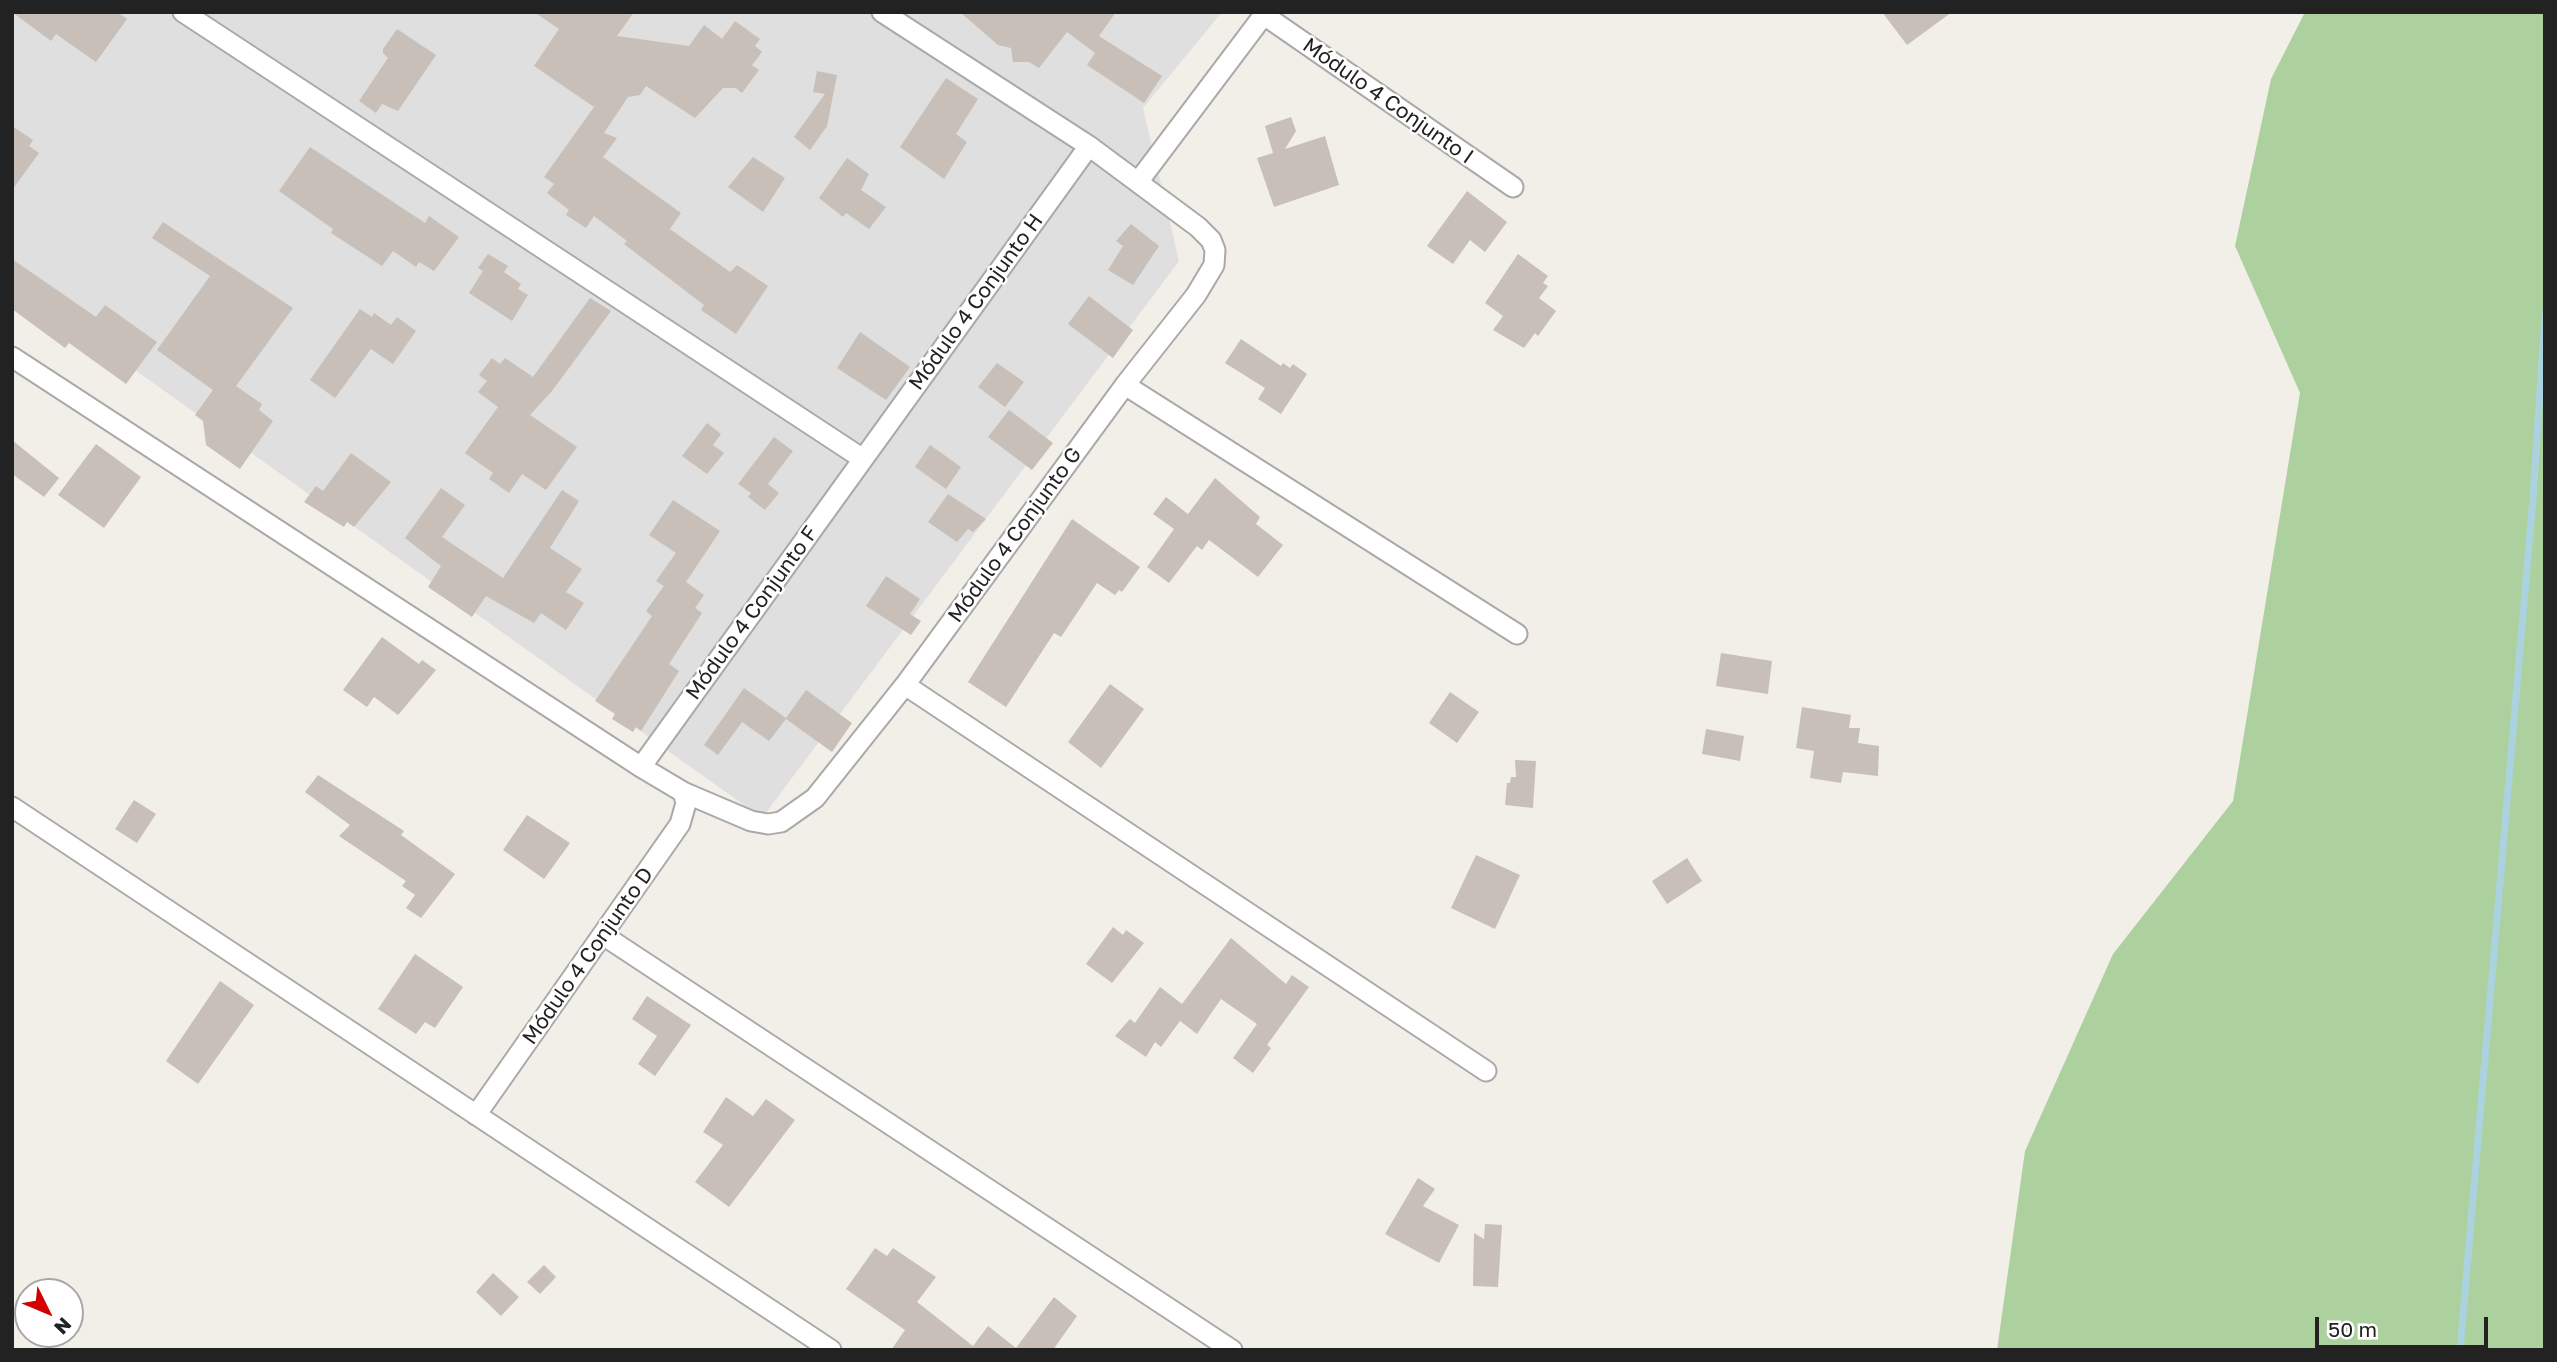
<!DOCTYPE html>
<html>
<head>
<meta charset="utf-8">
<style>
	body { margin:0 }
	#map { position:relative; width:2557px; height:1362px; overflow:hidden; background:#f2efe9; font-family:"Golos Text",sans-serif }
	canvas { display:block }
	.frame { position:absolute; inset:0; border:14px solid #222; pointer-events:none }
	.north { position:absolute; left:14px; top:1278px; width:70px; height:70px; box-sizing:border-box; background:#fff; border:2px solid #a7a7a7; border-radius:50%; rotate:133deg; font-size:19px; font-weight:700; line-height:28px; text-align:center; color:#222 }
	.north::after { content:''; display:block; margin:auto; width:24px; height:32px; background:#d40000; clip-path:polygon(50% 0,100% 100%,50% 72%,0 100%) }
	.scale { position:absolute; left:2315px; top:1317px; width:173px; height:32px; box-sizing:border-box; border:4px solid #222; border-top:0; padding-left:9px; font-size:21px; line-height:24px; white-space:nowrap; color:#222; -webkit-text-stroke:5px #fff; paint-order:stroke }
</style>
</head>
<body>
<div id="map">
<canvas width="2557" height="1362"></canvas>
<div class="frame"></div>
<div class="north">N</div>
<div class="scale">50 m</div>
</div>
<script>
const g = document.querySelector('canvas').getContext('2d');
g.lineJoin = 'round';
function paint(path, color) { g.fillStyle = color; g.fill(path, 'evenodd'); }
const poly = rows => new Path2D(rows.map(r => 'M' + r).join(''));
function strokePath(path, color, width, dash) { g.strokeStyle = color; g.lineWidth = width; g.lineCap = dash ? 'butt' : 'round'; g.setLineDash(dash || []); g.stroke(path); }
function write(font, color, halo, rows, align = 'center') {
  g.font = font + ' "Golos Text",sans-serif'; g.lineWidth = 5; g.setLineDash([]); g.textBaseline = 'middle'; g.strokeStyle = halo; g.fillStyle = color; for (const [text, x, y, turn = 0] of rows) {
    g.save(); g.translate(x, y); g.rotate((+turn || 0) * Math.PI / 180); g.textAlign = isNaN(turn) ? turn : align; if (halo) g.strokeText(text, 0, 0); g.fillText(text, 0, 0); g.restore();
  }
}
paint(poly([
	[12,12,1222,12,1143,108,1179,261,762,818,12,282]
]), '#e0dfdf');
paint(poly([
	[2305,12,2545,12,2545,1350,1997,1350,2025,1151,2113,954,2233,801,2300,393,2235,246,2271,79]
]), '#add19e');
strokePath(poly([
	[2460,1350,2533,498,2545,315]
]), '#aad3df', 7);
paint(poly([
	[12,12,117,12,127,19,96,62,56,34,51,41],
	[534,12,634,12,617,36,689,46,704,25,722,39,735,21,760,39,755,46,762,52,752,65,759,70,742,93,736,88,723,88,695,118,646,86,640,95,628,97,604,133,617,138,603,157,681,213,670,229,730,272,737,265,768,286,736,334,701,310,704,305,624,244,627,241,594,216,586,228,566,215,569,210,547,193,554,184,544,177,594,107,534,66,559,29],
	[960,12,1116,12,1099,36,1162,76,1144,103,1087,65,1095,53,1067,32,1039,68,1029,62,1013,62,1011,48,998,45],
	[1882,12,1952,12,1907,45],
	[397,29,436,55,398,111,382,104,376,113,359,101,388,58,383,53,383,49],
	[817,71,837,75,827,126,810,150,794,137,825,94,813,92],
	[946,78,978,99,956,134,967,142,944,179,900,147],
	[1291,117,1296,131,1285,149,1325,136,1339,185,1274,207,1257,158,1273,153,1265,126],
	[12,126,33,140,29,146,39,153,12,190],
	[310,147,425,223,429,216,459,237,434,271,419,262,416,267,393,251,382,266,331,233,333,229,279,191],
	[753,157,785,178,763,212,728,187],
	[847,158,869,174,861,190,886,207,869,229,846,213,843,217,819,198],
	[1467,191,1507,222,1485,252,1470,240,1453,264,1427,246],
	[163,222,293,308,236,386,262,404,259,410,273,421,240,469,206,445,203,421,195,415,213,390,157,350,210,276,152,238],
	[1131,224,1159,246,1133,285,1108,270,1123,246,1116,241],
	[488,254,508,266,504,272,521,284,518,289,528,295,512,321,469,293,483,271,478,268],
	[1518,254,1548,276,1543,283,1548,286,1539,298,1556,311,1538,336,1535,333,1524,348,1493,330,1503,316,1485,303],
	[12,259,96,317,105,305,157,342,126,384,69,343,65,348,12,309],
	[1089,296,1133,330,1113,358,1068,324],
	[590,298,611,311,552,391,530,415,577,447,546,490,522,474,509,493,489,479,493,473,465,453,498,407,478,392,487,381,479,375,492,358,500,364,505,358,533,377],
	[360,309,372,317,374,313,391,325,397,317,416,331,393,364,371,349,335,398,310,380],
	[860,332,910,367,886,400,837,368],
	[1241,339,1281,366,1283,363,1290,368,1293,364,1307,374,1281,414,1258,399,1265,388,1225,363],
	[997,363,1024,382,1005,407,978,387],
	[1009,410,1053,443,1032,470,988,437],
	[707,423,721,434,713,445,724,453,707,474,682,456],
	[774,437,793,451,768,484,779,493,765,510,748,497,751,493,738,484],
	[12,440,59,478,44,497,12,474],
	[96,444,141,477,104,528,58,495],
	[930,445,961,467,946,489,915,467],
	[351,453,391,482,354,527,347,522,344,527,304,502,316,486,323,491],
	[1215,478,1260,517,1256,524,1283,545,1258,577,1209,540,1202,550,1197,546,1169,583,1147,567,1174,529,1153,514,1166,497,1188,514],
	[441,488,465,505,442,537,503,578,562,490,579,501,550,548,582,569,566,592,584,603,566,630,541,613,534,623,486,596,472,617,428,587,441,566,405,538],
	[948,494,986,519,973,532,968,529,957,542,928,522],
	[673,500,720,531,686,582,704,595,695,608,702,613,669,664,679,671,641,731,636,727,633,732,612,719,615,714,595,701,652,616,646,611,664,586,656,581,676,553,649,535],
	[1072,519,1140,567,1122,592,1119,590,1115,595,1097,583,1061,637,1054,633,1006,707,968,682],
	[886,576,920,599,910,614,921,621,911,635,866,606],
	[382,637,419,664,422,660,436,670,398,715,374,697,367,707,343,690],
	[1721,653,1772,661,1768,694,1716,686],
	[1110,684,1144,709,1101,768,1068,742],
	[744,688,786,718,806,690,852,723,832,752,786,719,769,741,742,722,718,755,704,745],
	[1450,692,1479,712,1457,743,1429,723],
	[1802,707,1851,715,1849,728,1860,728,1858,743,1879,746,1878,776,1843,772,1841,783,1810,778,1814,751,1796,748],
	[1706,729,1744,736,1740,761,1702,754],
	[1515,760,1536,761,1533,808,1505,805,1507,783,1510,783,1511,777,1516,777],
	[318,775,404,831,401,835,455,874,421,918,406,908,415,895,402,886,406,881,339,836,350,825,305,792],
	[134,800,156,814,137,843,115,829],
	[527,815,570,843,544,879,503,850],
	[1476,855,1520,875,1495,929,1451,908],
	[1687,858,1702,881,1667,904,1652,881],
	[1113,927,1123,935,1126,930,1144,943,1112,983,1086,964],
	[1231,938,1286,984,1292,975,1309,987,1267,1045,1271,1048,1253,1073,1233,1058,1257,1024,1221,999,1197,1034,1180,1021,1161,1047,1155,1042,1146,1057,1115,1036,1130,1019,1135,1023,1160,987,1182,1004],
	[415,954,463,987,435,1028,425,1022,416,1034,378,1009],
	[220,981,254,1005,198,1084,166,1061],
	[647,996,691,1025,655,1076,638,1064,657,1036,632,1019],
	[726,1097,753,1116,766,1099,795,1120,729,1207,695,1182,723,1145,703,1132],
	[1418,1178,1435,1189,1423,1206,1459,1225,1439,1263,1385,1234],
	[1485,1224,1502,1225,1498,1287,1473,1286,1474,1233,1484,1239],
	[875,1248,887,1256,893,1248,936,1277,917,1302,973,1346,988,1326,1016,1348,1054,1297,1077,1316,1053,1350,891,1350,905,1330,846,1289],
	[544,1265,556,1277,540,1294,527,1282],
	[493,1273,519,1297,501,1316,476,1292]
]), '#c7bfb8');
const street = poly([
	[183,12,863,459],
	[1264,15,1513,187],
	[1138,182,1266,12],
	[12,357,641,767,683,792,751,821,768,824,781,822,815,798,905,685,1125,385,1196,295,1214,265,1215,250,1211,240,1198,227,1089,146,882,12],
	[1125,385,1517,634],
	[905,685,1486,1071],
	[641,767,1089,146],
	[12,807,831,1350],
	[603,935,1232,1350],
	[476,1115,680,824,686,803,683,792]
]);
strokePath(street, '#a9a9a9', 23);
strokePath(street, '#fff', 19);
write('21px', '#222', '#fff', [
	["Módulo 4 Conjunto I",1388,101,35],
	["Módulo 4 Conjunto H",976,302,-54],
	["Módulo 4 Conjunto G",1015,535,-54],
	["Módulo 4 Conjunto F",752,613,-54],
	["Módulo 4 Conjunto D",588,956,-55]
]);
</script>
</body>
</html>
